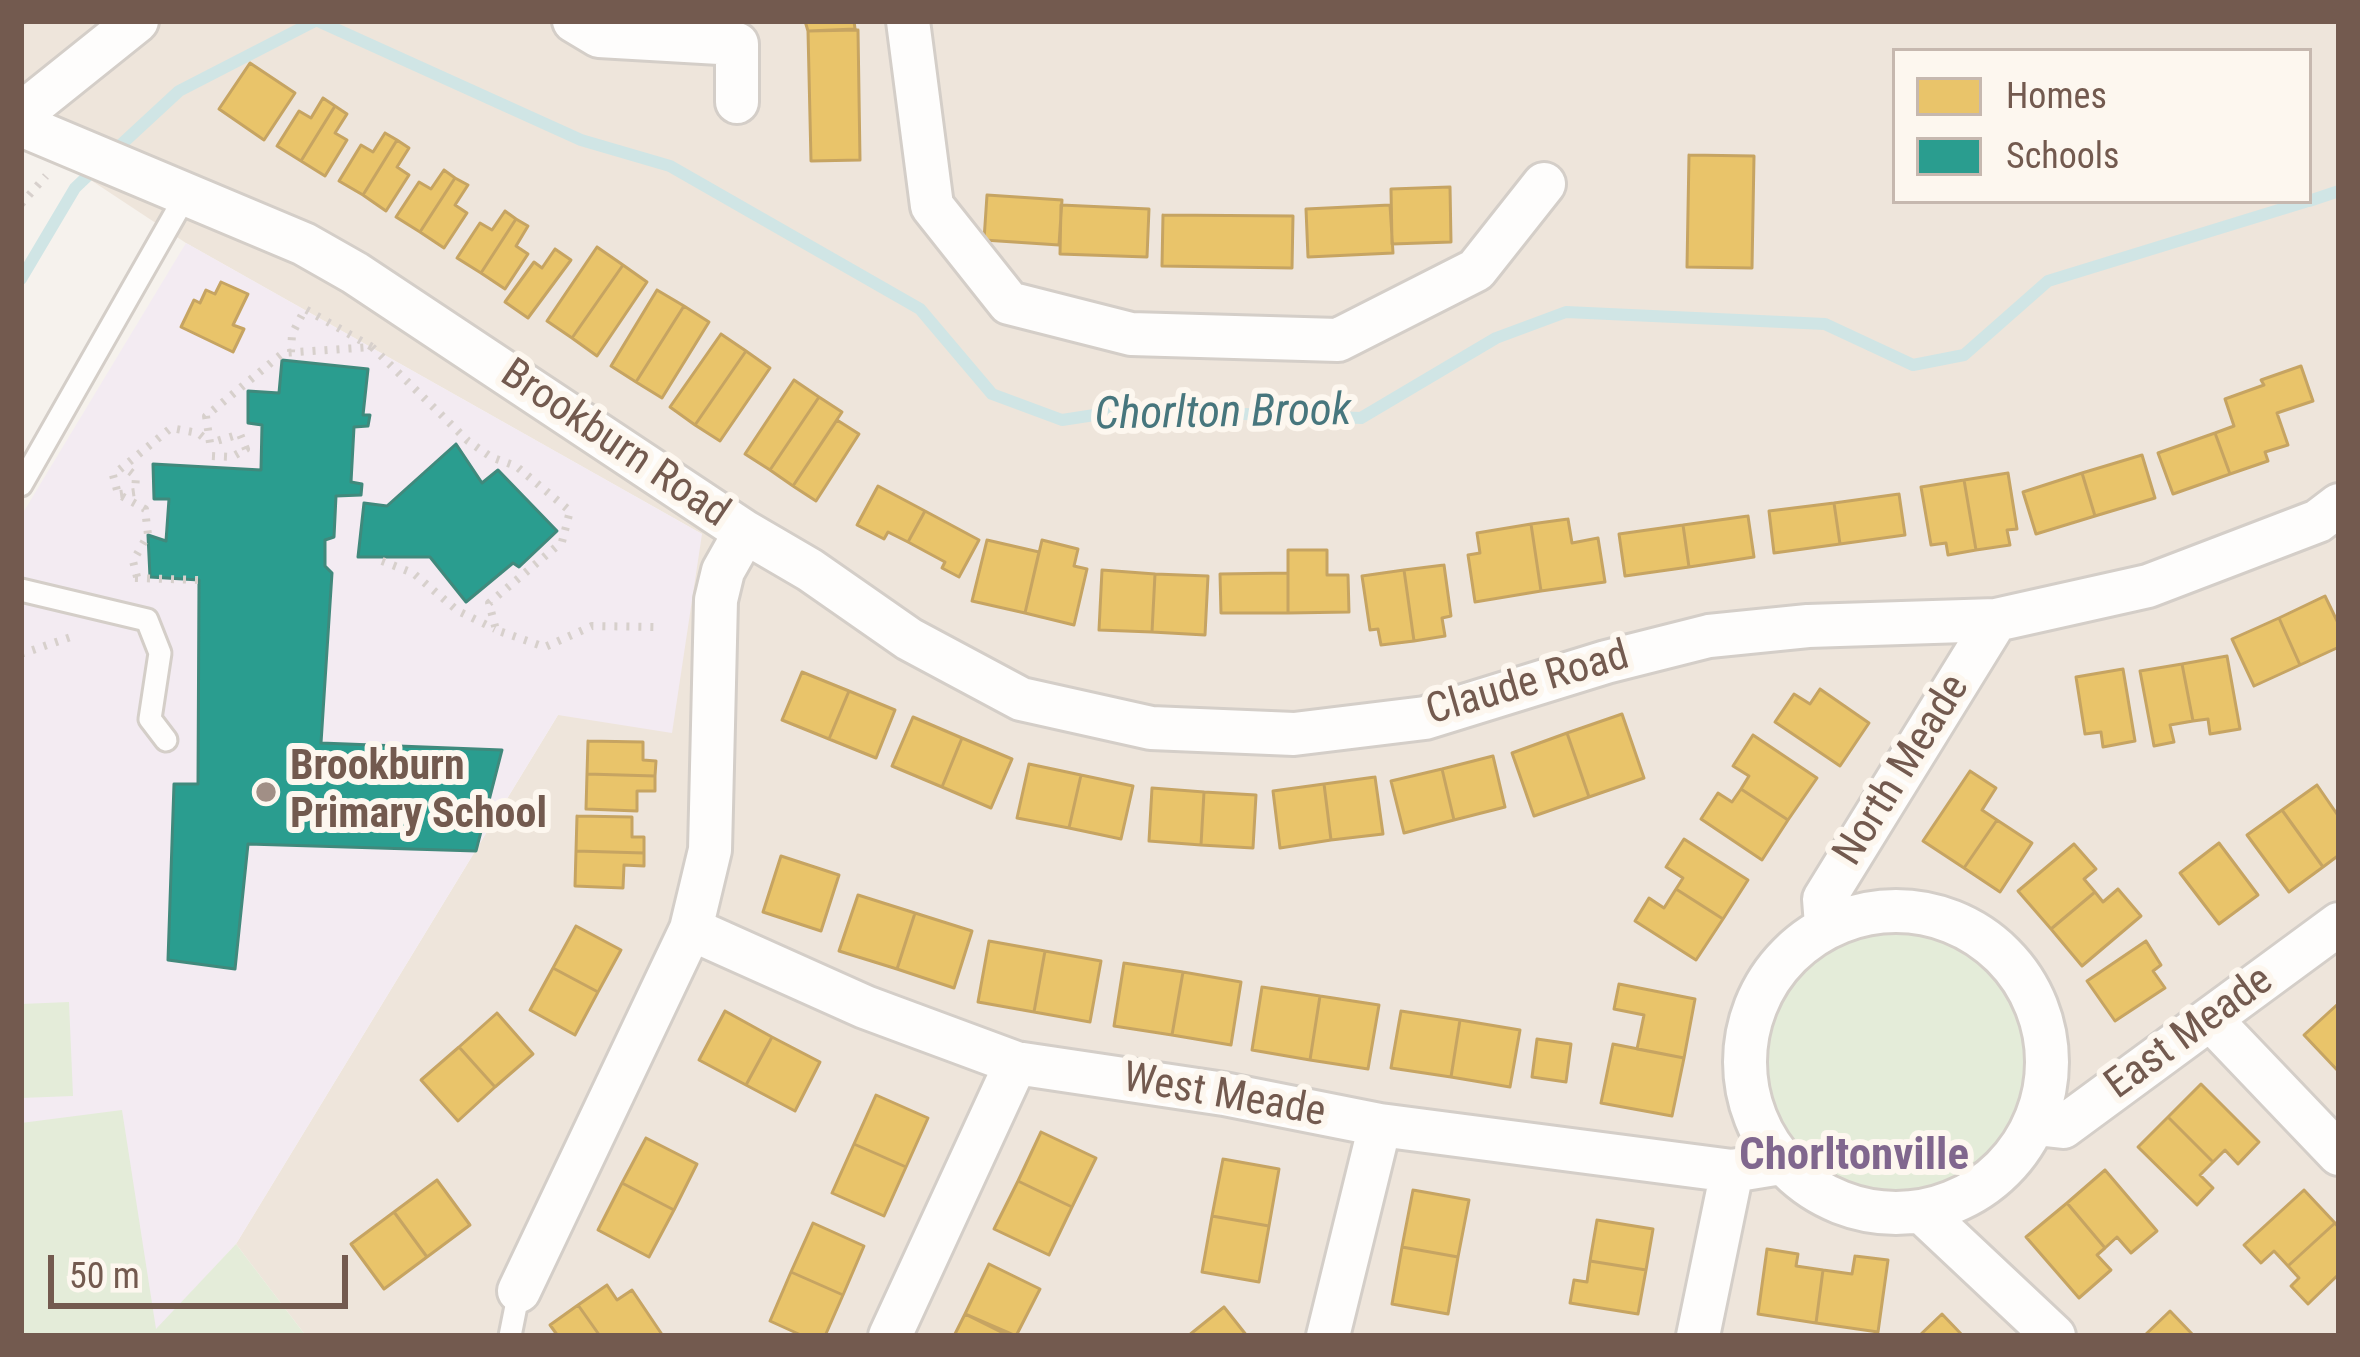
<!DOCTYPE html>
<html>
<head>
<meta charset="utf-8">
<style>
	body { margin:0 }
	#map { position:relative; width:2360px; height:1357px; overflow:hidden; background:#f6f2ed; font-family:"Roboto Condensed",sans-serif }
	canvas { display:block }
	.frame { position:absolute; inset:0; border:24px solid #735a4f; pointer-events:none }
	.legend { position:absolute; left:1892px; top:48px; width:420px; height:156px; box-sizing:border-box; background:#fdf7ef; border:3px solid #c6b8af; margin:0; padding:15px 21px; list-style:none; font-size:36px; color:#735a4f }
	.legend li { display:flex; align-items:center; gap:24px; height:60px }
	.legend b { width:60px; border:3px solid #c6b8af }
	.scale { position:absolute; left:48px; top:1255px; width:300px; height:54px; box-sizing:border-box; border:6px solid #735a4f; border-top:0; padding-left:15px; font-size:36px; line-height:42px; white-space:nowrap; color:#735a4f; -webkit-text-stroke:9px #fdf7ef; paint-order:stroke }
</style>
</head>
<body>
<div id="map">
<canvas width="2360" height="1357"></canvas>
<div class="frame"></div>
<ul class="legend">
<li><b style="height:33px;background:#e9c46a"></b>Homes</li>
<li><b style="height:33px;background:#2a9d8f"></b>Schools</li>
</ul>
<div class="scale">50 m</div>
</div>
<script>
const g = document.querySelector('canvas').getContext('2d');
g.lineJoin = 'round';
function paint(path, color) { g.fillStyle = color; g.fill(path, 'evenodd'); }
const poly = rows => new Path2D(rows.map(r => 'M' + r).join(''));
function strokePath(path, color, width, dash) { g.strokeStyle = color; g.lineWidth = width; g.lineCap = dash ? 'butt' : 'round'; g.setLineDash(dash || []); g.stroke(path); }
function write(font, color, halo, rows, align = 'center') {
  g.font = font + ' "Roboto Condensed",sans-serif'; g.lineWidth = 12; g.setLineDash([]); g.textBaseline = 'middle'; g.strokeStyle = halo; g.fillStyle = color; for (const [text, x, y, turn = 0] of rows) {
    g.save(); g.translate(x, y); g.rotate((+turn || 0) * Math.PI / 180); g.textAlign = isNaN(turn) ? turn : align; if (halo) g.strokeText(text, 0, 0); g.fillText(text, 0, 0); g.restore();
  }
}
paint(poly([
	[21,21,2339,21,2339,1336,306,1336,236,1244,558,715,702,534,186,243,21,134],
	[1895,51,2309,51,2309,201,1895,201]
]), '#eee5db');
paint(poly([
	[186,243,702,534,672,733,558,715,236,1244,151,1336,21,1336,21,516]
]), '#f3ebf2');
paint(poly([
	'1764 1061a132 132 0 1 1 264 0a132 132 0 1 1-264 0Z',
	[69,1002,73,1096,21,1098,21,1004],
	[122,1110,156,1329,236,1244,306,1336,21,1336,21,1123]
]), '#e4ecd9');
const homes = poly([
	[805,21,854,21,855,29,808,31,805,21],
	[858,30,860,160,811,161,808,31,858,30],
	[250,63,295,93,264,140,219,109,250,63],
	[323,98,335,106,301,161,277,146,299,111,311,118,323,98],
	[335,106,347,114,335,133,347,140,325,176,301,161,335,106],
	[385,133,397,140,363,195,339,181,361,145,373,152,385,133],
	[397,140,409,148,397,167,409,175,386,211,363,195,397,140],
	[1689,155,1754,156,1752,268,1687,267,1689,155],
	[444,170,455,178,420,232,396,217,419,182,431,189,444,170],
	[455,178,468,185,455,205,467,213,444,248,420,232,455,178],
	[1450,187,1451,242,1392,244,1391,189,1450,187],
	[987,195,1062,200,1059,245,984,240,987,195],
	[1061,205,1149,209,1147,257,1060,254,1061,205],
	[1390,205,1393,253,1308,257,1306,209,1390,205],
	[505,211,516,219,481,273,457,258,480,223,492,230,505,211],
	[1163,215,1293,216,1292,268,1162,266,1163,215],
	[516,219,528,226,516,246,528,254,505,289,481,273,516,219],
	[597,247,623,265,572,338,547,321,597,247],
	[555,249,571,260,528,318,505,302,534,262,542,268,555,249],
	[623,265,647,282,597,356,572,338,623,265],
	[221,282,248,294,233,325,244,329,233,352,181,327,194,300,200,303,206,290,215,294,221,282],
	[657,290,684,306,636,382,611,366,657,290],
	[684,306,709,322,662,398,636,382,684,306],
	[721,334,746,351,695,425,670,407,721,334],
	[746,351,770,368,720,441,695,425,746,351],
	[2301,366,2313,401,2277,413,2288,445,2265,452,2268,461,2230,474,2215,433,2234,426,2225,399,2264,385,2261,380,2301,366],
	[794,380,819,397,770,470,745,454,794,380],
	[819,397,842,412,793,486,770,470,819,397],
	[837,420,859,434,816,501,793,486,837,420],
	[2215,433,2230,474,2173,494,2158,453,2215,433],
	[2142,455,2155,498,2095,516,2082,473,2142,455],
	[2008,473,2017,529,2007,530,2010,545,1976,550,1964,480,2008,473],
	[2082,473,2095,516,2036,534,2023,492,2082,473],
	[1964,480,1976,550,1948,555,1946,543,1931,545,1921,487,1964,480],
	[878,486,925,511,908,542,888,532,884,539,857,525,878,486],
	[1899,494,1905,535,1840,544,1834,503,1899,494],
	[1834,503,1840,544,1774,553,1769,511,1834,503],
	[925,511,979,540,959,577,942,568,945,562,908,542,925,511],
	[1748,516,1754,557,1689,567,1683,525,1748,516],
	[1568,519,1572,543,1598,538,1605,582,1541,591,1531,524,1568,519],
	[1531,524,1541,591,1475,602,1468,555,1480,553,1477,533,1531,524],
	[1683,525,1689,567,1625,576,1619,534,1683,525],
	[987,540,1039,552,1025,613,972,601,987,540],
	[1042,540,1078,549,1074,566,1087,569,1074,625,1025,613,1042,540],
	[1288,550,1327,550,1327,575,1348,575,1349,612,1288,613,1288,550],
	[1444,565,1451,616,1442,618,1445,636,1414,641,1404,570,1444,565],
	[1102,570,1155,574,1152,632,1099,630,1102,570],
	[1404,570,1414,641,1381,645,1378,629,1370,630,1362,576,1404,570],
	[1288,573,1288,613,1221,613,1220,574,1288,573],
	[1155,574,1208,576,1205,635,1152,632,1155,574],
	[2325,596,2339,625,2339,647,2300,665,2279,618,2325,596],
	[2279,618,2300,665,2254,686,2232,639,2279,618],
	[2227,656,2240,729,2210,734,2208,719,2193,721,2182,664,2227,656],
	[2182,664,2193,721,2170,725,2174,742,2154,746,2140,671,2182,664],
	[2123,669,2135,741,2103,747,2101,732,2085,734,2076,677,2123,669],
	[802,672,849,691,829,739,782,720,802,672],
	[1820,689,1869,723,1840,766,1775,722,1794,694,1810,704,1820,689],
	[849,691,895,710,876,758,829,739,849,691],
	[1622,714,1644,778,1589,797,1567,733,1622,714],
	[913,717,962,738,942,787,892,766,913,717],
	[1567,733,1589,797,1534,816,1512,753,1567,733],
	[1753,735,1817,778,1788,820,1741,789,1749,776,1733,766,1753,735],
	[962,738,1012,759,991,808,942,787,962,738],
	[588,741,643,742,643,760,656,761,655,776,587,774,588,741],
	[1493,756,1505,807,1454,820,1442,769,1493,756],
	[1029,764,1081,775,1069,828,1017,818,1029,764],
	[1442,769,1454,820,1404,833,1391,781,1442,769],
	[1970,771,1996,788,1982,810,1997,820,1964,868,1923,841,1970,771],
	[587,774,655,776,655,791,637,791,637,811,586,809,587,774],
	[1081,775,1133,786,1121,839,1069,828,1081,775],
	[1375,777,1383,834,1331,840,1324,784,1375,777],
	[1324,784,1331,840,1280,848,1273,791,1324,784],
	[2317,785,2339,817,2339,855,2323,867,2282,810,2317,785],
	[1152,788,1204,792,1201,845,1149,841,1152,788],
	[1741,789,1788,820,1762,860,1701,819,1718,793,1732,802,1741,789],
	[1204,792,1256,795,1253,848,1201,845,1204,792],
	[2282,810,2323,867,2289,892,2247,835,2282,810],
	[577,816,632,817,632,837,644,837,644,853,576,851,577,816],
	[1997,820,2032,843,2000,892,1964,868,1997,820],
	[1684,839,1748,880,1723,919,1676,889,1683,878,1666,867,1684,839],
	[2219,843,2258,895,2219,924,2180,873,2219,843],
	[2074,844,2096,869,2084,879,2095,892,2051,929,2018,891,2074,844],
	[576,851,644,853,644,866,624,865,623,888,575,886,576,851],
	[781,856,839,875,821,931,763,912,781,856],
	[1676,889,1723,919,1696,960,1635,921,1649,898,1664,908,1676,889],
	[2118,889,2141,916,2082,966,2051,929,2095,892,2103,902,2118,889],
	[858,895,915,913,897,969,839,951,858,895],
	[915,913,972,931,954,988,897,969,915,913],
	[576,926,621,950,598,992,553,968,576,926],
	[989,941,1045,951,1034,1012,978,1002,989,941],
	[2146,941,2161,965,2153,971,2165,988,2115,1021,2087,981,2146,941],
	[1045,951,1101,961,1090,1022,1034,1012,1045,951],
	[1124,963,1183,972,1172,1035,1114,1026,1124,963],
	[553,968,598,992,575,1035,530,1010,553,968],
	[1183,972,1241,982,1231,1045,1172,1035,1183,972],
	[1619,984,1695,999,1684,1058,1637,1049,1644,1015,1614,1009,1619,984],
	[1262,987,1320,996,1310,1060,1252,1050,1262,987],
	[1320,996,1379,1005,1368,1069,1310,1060,1320,996],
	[2339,1003,2339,1072,2304,1035,2339,1003],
	[725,1011,772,1037,746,1085,699,1060,725,1011],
	[1401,1011,1460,1020,1451,1077,1391,1068,1401,1011],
	[497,1013,533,1054,495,1087,459,1047,497,1013],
	[1460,1020,1520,1030,1510,1087,1451,1077,1460,1020],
	[772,1037,820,1062,795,1111,746,1085,772,1037],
	[1537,1039,1571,1044,1566,1082,1532,1077,1537,1039],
	[1613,1044,1684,1058,1672,1116,1601,1103,1613,1044],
	[459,1047,495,1087,458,1121,421,1080,459,1047],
	[2201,1084,2259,1142,2238,1164,2225,1150,2213,1162,2168,1117,2201,1084],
	[876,1095,928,1118,906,1167,854,1144,876,1095],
	[2168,1117,2213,1162,2200,1175,2213,1188,2197,1205,2138,1147,2168,1117],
	[1041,1132,1096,1158,1072,1207,1018,1181,1041,1132],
	[646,1138,697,1164,674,1210,622,1183,646,1138],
	[854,1144,906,1167,884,1216,832,1193,854,1144],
	[1223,1159,1279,1169,1269,1226,1212,1216,1223,1159],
	[2105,1170,2157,1231,2131,1253,2117,1237,2105,1248,2067,1203,2105,1170],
	[437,1180,470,1225,427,1257,394,1212,437,1180],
	[1018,1181,1072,1207,1049,1255,994,1229,1018,1181],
	[622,1183,674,1210,649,1257,598,1230,622,1183],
	[1413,1190,1469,1200,1458,1257,1402,1247,1413,1190],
	[2304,1190,2335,1223,2288,1266,2274,1251,2261,1263,2244,1245,2304,1190],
	[2067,1203,2105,1248,2097,1255,2111,1270,2079,1298,2026,1237,2067,1203],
	[394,1212,427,1257,384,1289,351,1244,394,1212],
	[1212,1216,1269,1226,1259,1282,1202,1272,1212,1216],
	[1597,1220,1653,1229,1646,1270,1590,1261,1597,1220],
	[813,1223,864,1246,843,1295,791,1272,813,1223],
	[2335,1223,2339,1228,2339,1274,2308,1304,2291,1286,2299,1278,2288,1266,2335,1223],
	[1402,1247,1458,1257,1448,1314,1392,1304,1402,1247],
	[1767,1249,1798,1254,1796,1266,1823,1270,1816,1323,1758,1314,1767,1249],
	[1855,1256,1888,1260,1878,1332,1816,1323,1823,1270,1852,1274,1855,1256],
	[1590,1261,1646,1270,1638,1314,1570,1303,1574,1280,1587,1282,1590,1261],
	[989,1264,1040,1289,1016,1336,965,1314,989,1264],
	[791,1272,843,1295,825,1336,803,1336,770,1321,791,1272],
	[607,1285,617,1300,632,1290,663,1336,600,1336,578,1305,607,1285],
	[578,1305,600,1336,558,1336,550,1325,578,1305],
	[1224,1307,1247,1336,1188,1336,1224,1307],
	[2170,1311,2194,1336,2144,1336,2170,1311],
	[965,1314,1009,1336,954,1336,965,1314],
	[1942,1314,1963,1336,1919,1336,1942,1314]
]);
paint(homes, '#e9c46a');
strokePath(homes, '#c6a462', 3);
const schools = poly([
	[282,360,368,369,363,415,370,415,368,426,354,427,351,482,362,484,361,495,336,496,334,537,325,540,325,566,332,573,321,743,502,750,476,851,248,844,235,969,168,960,174,784,198,784,199,580,150,577,148,535,166,541,169,499,154,499,153,464,261,470,262,425,248,423,248,391,279,393,282,360],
	[456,444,482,483,498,470,557,531,519,567,513,563,466,602,430,557,358,557,364,503,387,506,456,444]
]);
paint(schools, '#2a9d8f');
strokePath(schools, '#40897c', 3);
strokePath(poly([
	[318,21,581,140,670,166,920,309,992,394,1062,420,1127,410,1361,418,1496,338,1566,312,1825,324,1913,365,1964,355,2048,281,2308,201],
	[112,153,179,91,315,21],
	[2309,201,2339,191],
	[21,279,75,188,97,167]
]), '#d0e5e5', 12);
const lane = poly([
	[21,485,186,195],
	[21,590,147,620,160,653,150,719,166,740],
	[510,1336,519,1291]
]);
const street = poly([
	[574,21,599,36,737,44,737,102],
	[908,21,932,206,1009,303,1131,334,1338,340,1476,270,1544,184],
	[21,114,137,21],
	[21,125,304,244,355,273,745,532,723,571,716,600,710,850,691,929,519,1291],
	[745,532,810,570,909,639,1021,699,1151,728,1294,734,1425,718,1606,662,1709,636,1808,626,1996,620,2148,586,2318,521,2339,505],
	'1745 1062a151 151 0 1 1 302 0a151 151 0 1 1-302 0Z',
	[1826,925,1824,899,1996,620],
	[691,929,865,1007,1016,1063,1224,1094,1380,1125,1732,1171,1781,1163],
	[2211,1020,2339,1154],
	[2036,1124,2063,1127,2339,924],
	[1922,1212,2054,1336],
	[890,1336,1016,1063],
	[1328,1336,1380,1125],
	[1698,1336,1732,1171]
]);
strokePath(lane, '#d4cec8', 27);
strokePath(street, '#d4cec8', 48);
strokePath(poly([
	[21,204,46,176],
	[372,347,468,441,491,457,516,466,570,511,562,542,489,603,496,630,545,647,592,626,654,627],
	[212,456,232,457,246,449,240,434,210,443,206,416,283,353,372,347,305,309,292,334,291,352],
	[120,494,135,492,136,476,123,466],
	[382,561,413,573,458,611,495,629],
	[137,577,133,561,148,535,145,509,118,494,113,475,171,428,198,433,208,441],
	[135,578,199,580],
	[21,654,71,637,74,632]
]), '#d7d0cc', 8, [3, 9]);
strokePath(lane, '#fefdfc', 21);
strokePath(street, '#fefdfc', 42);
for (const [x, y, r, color] of [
	[266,792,12,"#a18f86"]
]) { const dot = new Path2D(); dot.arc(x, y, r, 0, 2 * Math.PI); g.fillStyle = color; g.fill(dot); strokePath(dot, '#fdf7ef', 4.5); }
write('42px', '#735a4f', '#fdf7ef', [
	["Brookburn Road",614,445,34],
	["Claude Road",1528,685,-16],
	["North Meade",1903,771,-58],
	["East Meade",2190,1034,-36],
	["West Meade",1224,1097,10]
]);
write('bold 42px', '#735a4f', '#fdf7ef', [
	["Brookburn",290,768],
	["Primary School",290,816]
], 'left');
write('italic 45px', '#47767d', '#fdf7ef', [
	["Chorlton Brook",1223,415,-1]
]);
write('bold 45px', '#80678e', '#fdf7ef', [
	["Chorltonville",1854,1158]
]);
</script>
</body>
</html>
